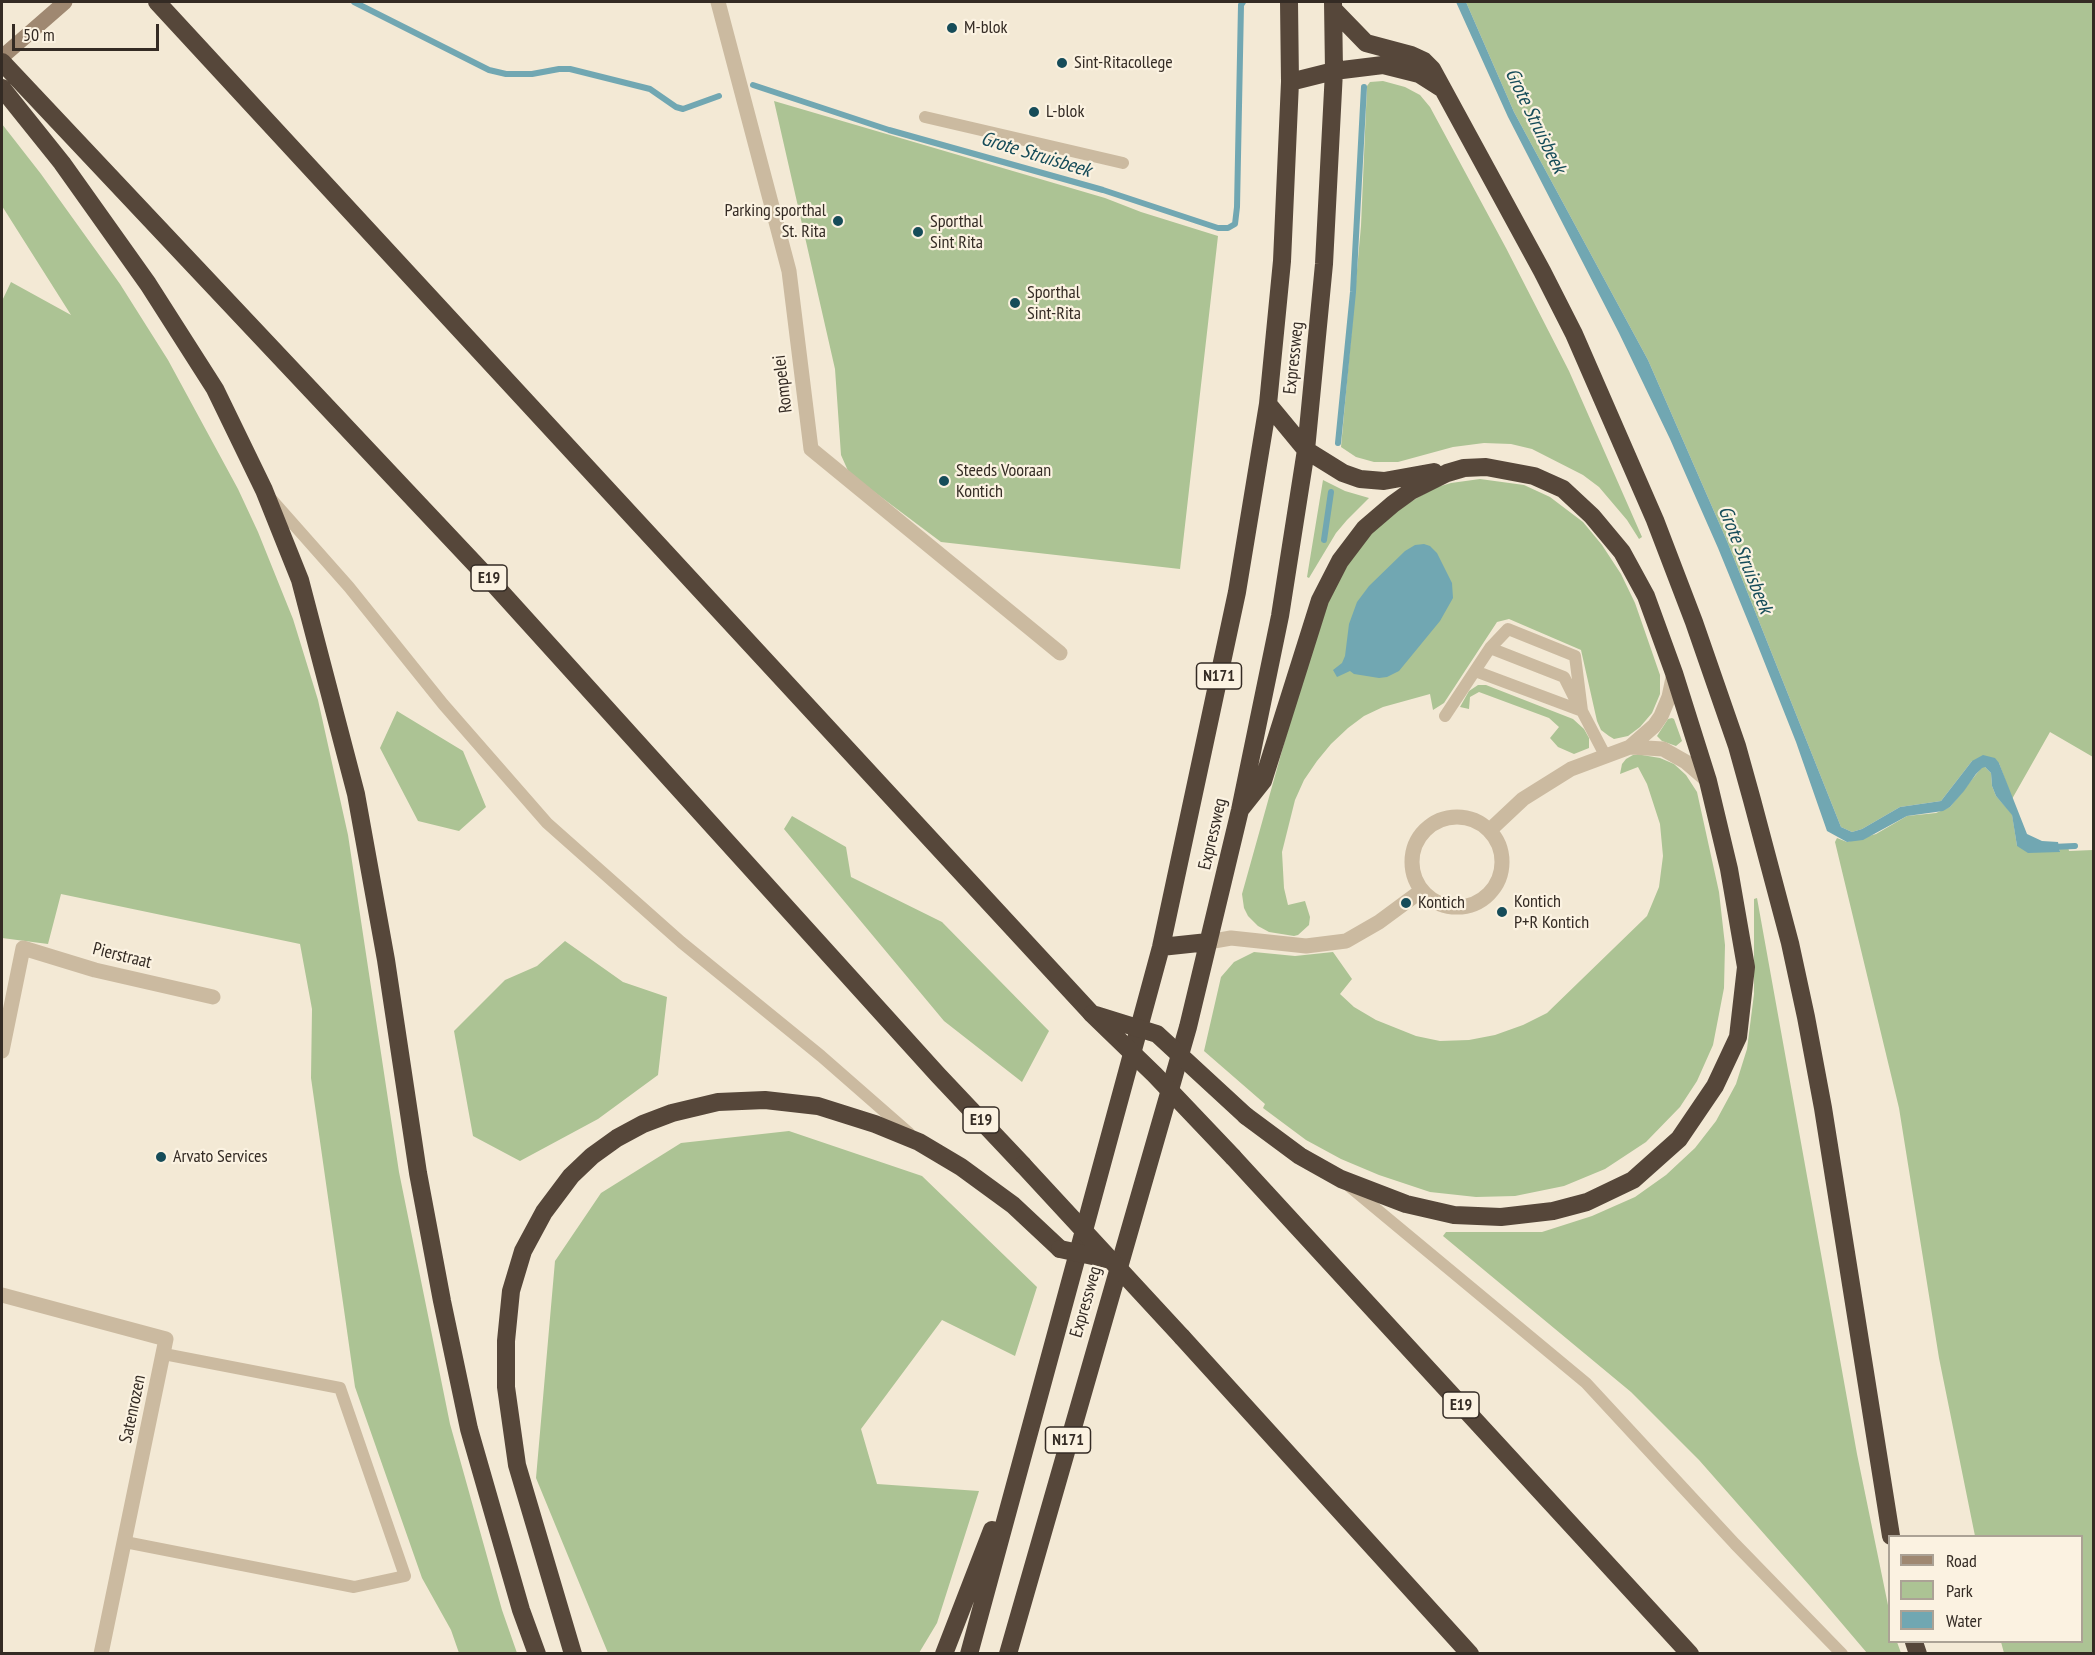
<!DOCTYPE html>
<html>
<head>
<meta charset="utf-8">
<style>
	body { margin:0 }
	#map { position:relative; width:2095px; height:1655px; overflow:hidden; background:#f3e9d5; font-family:"PT Sans Narrow",sans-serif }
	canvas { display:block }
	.frame { position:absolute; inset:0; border:3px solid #342b24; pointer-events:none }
	.legend { position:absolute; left:1888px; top:1535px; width:195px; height:108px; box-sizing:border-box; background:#fbf2e1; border:2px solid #aba295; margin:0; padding:8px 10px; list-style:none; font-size:18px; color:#342b24 }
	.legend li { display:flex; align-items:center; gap:12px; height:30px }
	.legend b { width:30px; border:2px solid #aba295 }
	.scale { position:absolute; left:12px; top:24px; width:147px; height:27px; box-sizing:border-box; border:3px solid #342b24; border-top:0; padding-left:8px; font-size:18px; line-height:21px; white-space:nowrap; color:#342b24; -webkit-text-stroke:4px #fbf2e1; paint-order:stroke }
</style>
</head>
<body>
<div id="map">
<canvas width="2095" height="1655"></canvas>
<div class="frame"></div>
<ul class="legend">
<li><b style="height:8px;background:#9f8871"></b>Road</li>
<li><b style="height:16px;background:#acc394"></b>Park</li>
<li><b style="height:16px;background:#71a7b2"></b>Water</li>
</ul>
<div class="scale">50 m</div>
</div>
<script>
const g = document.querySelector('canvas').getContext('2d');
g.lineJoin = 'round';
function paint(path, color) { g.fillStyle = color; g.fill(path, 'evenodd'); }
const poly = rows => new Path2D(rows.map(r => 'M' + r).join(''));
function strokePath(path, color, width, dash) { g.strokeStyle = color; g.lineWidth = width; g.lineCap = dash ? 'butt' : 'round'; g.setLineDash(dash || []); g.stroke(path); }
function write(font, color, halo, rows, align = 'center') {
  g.font = font + ' "PT Sans Narrow",sans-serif'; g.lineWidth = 4.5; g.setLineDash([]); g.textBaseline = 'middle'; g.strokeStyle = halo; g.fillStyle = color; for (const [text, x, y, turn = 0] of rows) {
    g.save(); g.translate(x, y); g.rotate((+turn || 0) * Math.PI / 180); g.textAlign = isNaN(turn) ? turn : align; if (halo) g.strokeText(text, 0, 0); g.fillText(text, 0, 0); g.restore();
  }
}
paint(poly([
	[1466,2,2093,2,2093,757,2050,732,2012,799,1999,763,1972,761,1941,801,1900,807,1862,829,1852,832,1841,827,1727,541,1648,360,1514,112],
	[1383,81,1405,87,1420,95,1430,107,1506,248,1569,371,1642,537,1639,539,1627,520,1599,487,1583,475,1532,449,1511,444,1484,443,1453,447,1398,462,1374,462,1356,457,1341,447,1361,226,1367,86,1370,82],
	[774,101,1105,198,1141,212,1218,236,1180,569,941,542,849,473,841,455,835,369],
	[2,124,41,174,120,284,168,360,238,489,258,532,293,619,318,700,348,835,399,1172,450,1424,502,1610,517,1653,459,1653,451,1630,422,1578,355,1387,311,1078,312,1009,300,944,61,894,48,944,2,938,2,301,11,282,71,315,2,206],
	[1480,479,1524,485,1550,497,1583,522,1602,545,1621,574,1635,603,1660,675,1660,694,1652,713,1640,727,1628,736,1614,739,1609,736,1601,730,1597,721,1581,650,1509,619,1497,622,1444,703,1433,710,1430,694,1383,707,1364,716,1348,728,1331,744,1317,761,1304,780,1295,800,1282,852,1284,888,1288,905,1305,901,1310,917,1309,925,1298,935,1294,936,1269,932,1258,926,1248,916,1244,908,1242,894,1297,697,1321,620,1332,593,1348,564,1367,537,1392,513,1434,488,1451,483],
	[1323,480,1345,491,1369,498,1347,520,1336,533,1309,578,1307,577],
	[1478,685,1486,685,1573,719,1584,729,1589,738,1589,748,1574,754,1558,747,1550,738,1559,727,1549,718,1479,692,1470,697,1469,709,1460,707,1469,691],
	[397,711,463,751,486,807,459,831,418,821,380,748],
	[1672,718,1674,719,1682,741,1676,746,1662,741,1657,736,1668,719],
	[1633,755,1642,755,1660,758,1674,764,1686,775,1697,792,1719,892,1725,945,1724,988,1713,1045,1697,1081,1680,1107,1646,1142,1605,1169,1564,1186,1515,1196,1476,1197,1430,1192,1379,1175,1341,1159,1306,1140,1263,1108,1265,1104,1204,1051,1221,977,1234,962,1254,952,1295,956,1333,952,1352,979,1340,994,1354,1007,1376,1020,1416,1036,1440,1041,1469,1040,1495,1035,1523,1025,1547,1013,1647,916,1659,887,1663,856,1660,824,1647,784,1638,767,1620,774,1622,764,1626,759],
	[1982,767,1985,767,1991,773,1992,786,1996,796,2012,814,2017,846,2060,851,2059,847,2068,846,2069,851,2093,850,2093,1653,2004,1653,2001,1642,2082,1642,2082,1536,1975,1536,1939,1358,1899,1108,1835,842,1837,838,1847,842,1876,834,1907,816,1936,813,1950,807],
	[792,816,846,847,851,877,942,922,1049,1031,1022,1082,944,1021,784,829],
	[1757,898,1857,1454,1889,1610,1890,1642,1897,1642,1901,1653,1867,1653,1810,1586,1699,1460,1631,1392,1443,1236,1446,1232,1542,1232,1592,1216,1635,1197,1666,1175,1695,1148,1716,1121,1736,1084,1747,1049,1754,994,1754,899],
	[565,941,623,982,667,997,658,1075,598,1119,520,1161,473,1136,454,1031,505,980,537,966],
	[789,1131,922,1176,1037,1287,1015,1356,942,1320,861,1429,877,1484,979,1491,937,1623,919,1653,608,1653,536,1478,555,1261,601,1193,681,1143]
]), '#acc394');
paint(poly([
	[1456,2,1466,2,1514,112,1648,360,1727,541,1841,827,1852,832,1862,829,1900,807,1941,801,1972,761,1983,755,1995,758,1999,763,2027,834,2042,841,2058,842,2060,852,2028,853,2017,846,2012,815,1996,796,1992,786,1991,773,1985,767,1982,768,1976,774,1964,791,1950,807,1943,811,1907,816,1863,840,1847,842,1827,831,1796,742,1754,636,1718,548,1670,439,1619,333,1508,117],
	[1424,544,1430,546,1437,553,1452,583,1453,598,1440,621,1399,671,1387,677,1379,678,1354,674,1350,671,1337,677,1333,670,1342,663,1345,656,1349,624,1357,602,1369,586,1405,551,1415,545]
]), '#71a7b2');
strokePath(poly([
	[354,2,489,70,506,74,532,74,559,69,570,69,650,89,676,107,683,109,719,96],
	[753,85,889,130,1103,190,1218,228,1228,228,1235,224,1237,207,1241,5,1243,2],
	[1338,443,1353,292,1364,87],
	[1324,540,1331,492],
	[2052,847,2075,846]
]), '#71a7b2', 6);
strokePath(poly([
	[925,117,1123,163],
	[272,500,349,587,443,704,547,823,681,942,821,1056,909,1133],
	[1490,648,1564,677,1578,705],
	[1475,671,1582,711,1606,757],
	[1445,716,1490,648,1508,629,1575,656,1582,711],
	[1350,1187,1586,1383,1735,1544,1842,1654],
	[125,1542,354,1587,405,1576,340,1388,164,1354]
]), '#cbbaa0', 12);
strokePath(poly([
	[718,2,789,271,811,449,1060,653],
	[1630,747,1663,749,1686,762,1708,781],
	'1412 862a45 45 0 1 1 90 0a45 45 0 1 1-90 0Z',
	[1490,830,1523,799,1571,769,1630,747,1654,726,1661,716,1669,697,1674,673],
	[1208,942,1231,938,1306,946,1346,941,1379,922,1421,891],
	[2,1051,23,948,95,970,213,997],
	[2,1295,166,1339,101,1654]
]), '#cbbaa0', 15);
strokePath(poly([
	[2,57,65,2]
]), '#9f8871', 15);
strokePath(poly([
	[157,2,1092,1014],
	[1334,10,1366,43,1411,55,1424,61,1432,69,1542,271,1574,334,1655,520,1694,622,1737,746,1752,800,1790,943,1806,1017,1823,1108,1891,1536],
	[2,62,491,581,938,1075,1023,1165],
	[1290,82,1334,71,1383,65,1419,74,1441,88],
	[2,88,62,163,148,284,215,389,264,490,300,580,356,794,386,960,418,1173,442,1301,469,1429,521,1610,537,1654],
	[1268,404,1306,450,1343,473,1360,479,1384,481,1434,472],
	[1240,810,1263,781,1320,600,1340,561,1365,528,1393,504,1411,491,1447,473,1464,468,1486,467,1534,476,1563,489,1592,516,1622,552,1646,596,1674,673,1708,781,1729,869,1746,967,1738,1037,1715,1086,1679,1139,1633,1180,1587,1202,1553,1211,1501,1217,1454,1215,1406,1204,1341,1179,1300,1156,1246,1116],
	[1161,947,1208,942],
	[1233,1157,1690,1654],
	[1182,1337,1470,1654],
	[1914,1642,1918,1654],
	[573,1654,517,1465,506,1387,506,1341,511,1291,523,1251,544,1212,571,1176,592,1156,617,1138,643,1124,672,1113,718,1102,765,1100,818,1106,875,1124,919,1142,961,1167,1013,1205,1060,1249],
	[944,1654,992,1530],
	[969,1654,1161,947,1237,592,1268,404,1282,261,1290,82,1289,2],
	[1008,1654,1188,1027,1240,810,1280,616,1306,450,1324,264,1334,71,1333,2]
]), '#56473a', 18);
strokePath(poly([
	[1092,1014,1155,1075,1233,1157],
	[1096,1015,1157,1034,1246,1116],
	[1023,1165,1182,1337],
	[1060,1249,1111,1260]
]), '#56473a', 18);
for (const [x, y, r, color] of [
	[952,28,6,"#164c59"],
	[1062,63,6,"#164c59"],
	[1034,112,6,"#164c59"],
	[838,221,6,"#164c59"],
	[918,232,6,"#164c59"],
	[1015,303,6,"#164c59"],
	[944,481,6,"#164c59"],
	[1406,903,6,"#164c59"],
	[1502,912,6,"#164c59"],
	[161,1157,6,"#164c59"]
]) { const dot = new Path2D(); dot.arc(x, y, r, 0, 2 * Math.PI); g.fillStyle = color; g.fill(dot); strokePath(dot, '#fbf2e1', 2); }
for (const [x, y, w] of [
	[489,578,36],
	[1219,676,45],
	[981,1120,36],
	[1461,1405,36],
	[1068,1440,45]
]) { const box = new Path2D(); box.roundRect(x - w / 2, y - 13, w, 26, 4.5); g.fillStyle = '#fbf2e1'; g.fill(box); strokePath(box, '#342b24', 1.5); }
write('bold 16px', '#342b24', null, [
	["E19",489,578],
	["N171",1219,676],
	["E19",981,1120],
	["E19",1461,1405],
	["N171",1068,1440]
]);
write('18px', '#342b24', '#fbf2e1', [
	["M-blok",964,28],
	["Sint-Ritacollege",1074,63],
	["L-blok",1046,112],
	["Parking sporthal",826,211,"right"],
	["St. Rita",826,232,"right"],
	["Sporthal",930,222],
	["Sint Rita",930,243],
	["Sporthal",1027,293],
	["Sint-Rita",1027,314],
	["Steeds Vooraan",956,471],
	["Kontich",956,492],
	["Kontich",1514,902],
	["P+R Kontich",1514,923],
	["Kontich",1418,903],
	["Arvato Services",173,1157]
], 'left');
write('18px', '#342b24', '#fbf2e1', [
	["Expressweg",1294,358,-84],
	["Rompelei",783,384,-97],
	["Expressweg",1213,834,-77],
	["Pierstraat",122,956,14],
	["Expressweg",1086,1302,-74],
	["Satenrozen",133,1409,-78]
]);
write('italic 20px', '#164c59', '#fbf2e1', [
	["Grote Struisbeek",1535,121,64],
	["Grote Struisbeek",1036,155,17],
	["Grote Struisbeek",1745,560,68]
]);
</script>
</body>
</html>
